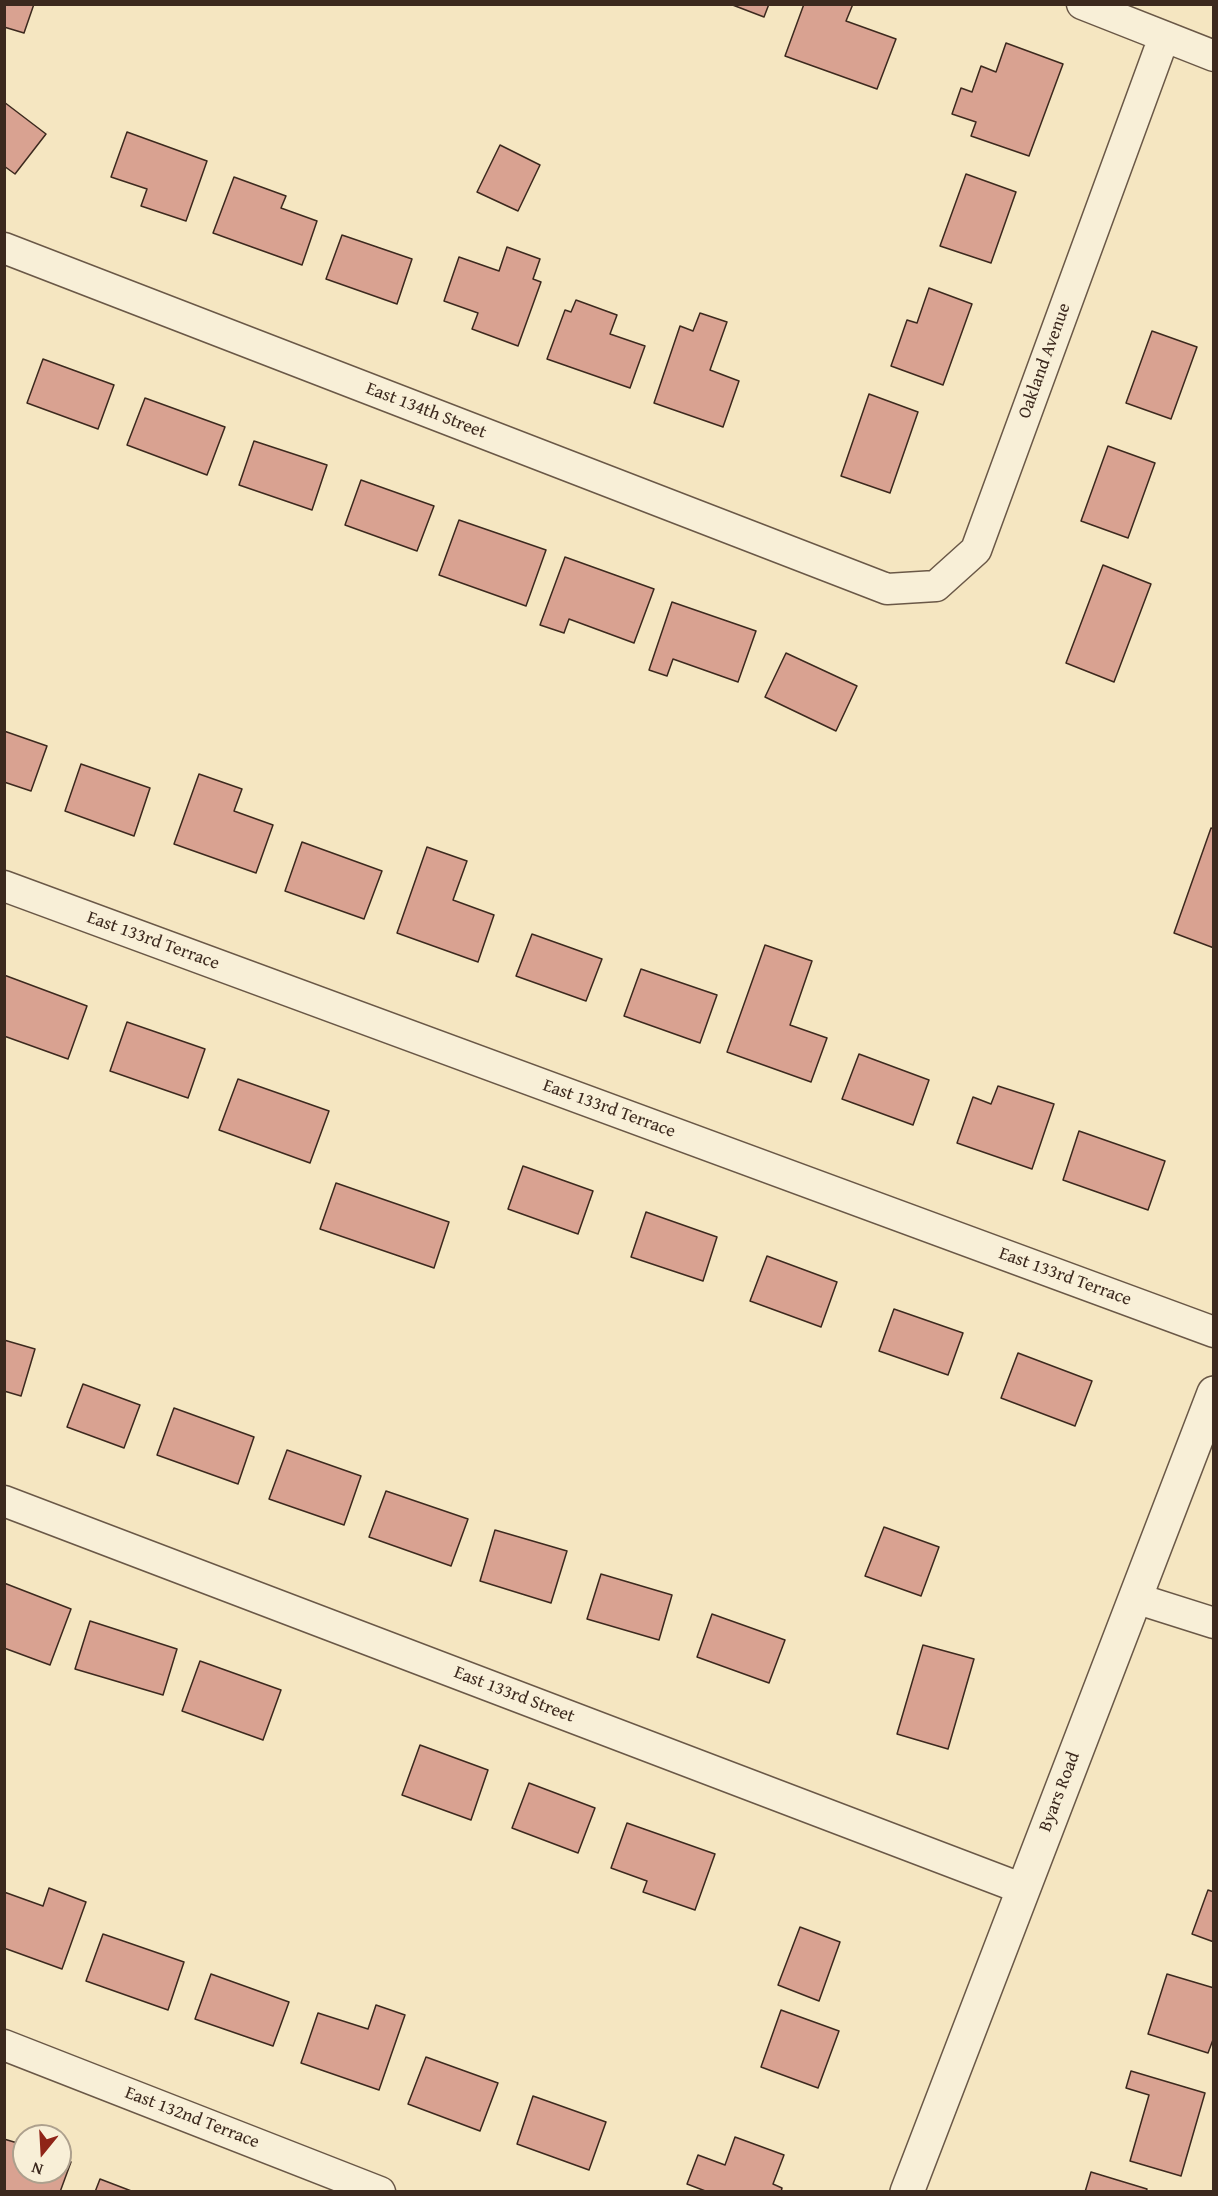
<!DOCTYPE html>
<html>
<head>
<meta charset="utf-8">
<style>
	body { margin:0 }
	#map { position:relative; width:1218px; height:2196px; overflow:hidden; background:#f5e6c1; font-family:"Gentium Book Plus",serif }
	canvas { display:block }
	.frame { position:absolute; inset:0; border:6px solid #3c291e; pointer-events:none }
	.north { position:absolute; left:12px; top:2124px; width:60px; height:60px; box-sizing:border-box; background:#f8efd7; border:2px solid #ada08d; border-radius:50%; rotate:198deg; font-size:16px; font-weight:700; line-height:24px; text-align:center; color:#3c291e }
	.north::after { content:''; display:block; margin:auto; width:21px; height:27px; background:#8f2418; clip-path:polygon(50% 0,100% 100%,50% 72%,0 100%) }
</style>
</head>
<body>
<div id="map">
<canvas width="1218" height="2196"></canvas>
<div class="frame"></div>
<div class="north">N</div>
</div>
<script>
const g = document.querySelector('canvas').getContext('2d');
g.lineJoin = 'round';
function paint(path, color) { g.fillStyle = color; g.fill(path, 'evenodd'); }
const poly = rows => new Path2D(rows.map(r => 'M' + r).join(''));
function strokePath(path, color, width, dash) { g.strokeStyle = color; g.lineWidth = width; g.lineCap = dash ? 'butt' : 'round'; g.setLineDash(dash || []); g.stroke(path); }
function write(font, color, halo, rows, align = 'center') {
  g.font = font + ' "Gentium Book Plus",serif'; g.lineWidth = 5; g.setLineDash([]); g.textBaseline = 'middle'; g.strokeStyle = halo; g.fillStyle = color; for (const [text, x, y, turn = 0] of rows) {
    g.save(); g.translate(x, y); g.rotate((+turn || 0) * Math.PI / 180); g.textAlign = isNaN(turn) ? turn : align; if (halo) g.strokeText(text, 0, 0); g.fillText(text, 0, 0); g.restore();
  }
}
const building = poly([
	[4,4,34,4,24,33,4,27,4,4],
	[730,4,769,4,764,17,730,4],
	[804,4,853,4,846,21,896,39,877,89,785,56,804,4],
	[1006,43,1063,64,1029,156,971,136,976,122,952,114,961,88,972,92,981,66,996,72,1006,43],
	[4,102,46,134,15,174,4,166,4,102],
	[127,132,207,161,186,221,141,206,147,189,111,177,127,132],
	[500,145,540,165,518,211,477,192,500,145],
	[966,174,1016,192,991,263,940,246,966,174],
	[234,177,286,196,281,208,317,221,302,265,213,233,234,177],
	[342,235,412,259,397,304,326,279,342,235],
	[507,247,540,259,533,279,541,282,518,346,472,329,478,313,444,301,459,257,499,271,507,247],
	[929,288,972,304,943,385,891,366,907,320,917,323,929,288],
	[576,300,617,315,610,334,645,346,630,388,547,359,565,310,571,312,576,300],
	[700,313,727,322,710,370,739,381,723,427,654,403,680,326,693,331,700,313],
	[1152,331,1197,347,1171,419,1126,403,1152,331],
	[43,359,114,385,98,429,27,403,43,359],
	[869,394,918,412,890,493,841,476,869,394],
	[145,398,225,427,207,475,127,445,145,398],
	[254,441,327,465,312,510,239,485,254,441],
	[1108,446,1155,463,1128,538,1081,521,1108,446],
	[361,480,434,506,417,551,345,525,361,480],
	[459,520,546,550,526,606,439,575,459,520],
	[565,557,654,589,634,643,569,619,564,633,540,625,565,557],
	[1103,565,1151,584,1114,682,1066,663,1103,565],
	[672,602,756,631,738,682,673,659,667,676,649,670,672,602],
	[786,653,857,686,836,731,765,697,786,653],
	[4,731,47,746,31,791,4,782,4,731],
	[81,764,150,788,134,836,65,811,81,764],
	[199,774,242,789,234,811,273,825,256,873,174,844,199,774],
	[1211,828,1214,829,1214,948,1174,933,1211,828],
	[302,842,382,871,364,919,285,891,302,842],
	[427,847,467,861,453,900,494,915,478,962,397,933,427,847],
	[532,934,602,959,586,1001,516,976,532,934],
	[765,945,812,961,790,1025,827,1038,811,1082,727,1052,765,945],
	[641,969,717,995,700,1043,624,1016,641,969],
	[4,975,87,1006,68,1059,4,1036,4,975],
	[127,1022,205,1049,188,1098,110,1071,127,1022],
	[859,1054,929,1080,913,1125,842,1099,859,1054],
	[238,1079,329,1111,310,1163,219,1130,238,1079],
	[998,1086,1054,1104,1032,1169,957,1143,973,1097,991,1104,998,1086],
	[1079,1131,1165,1161,1148,1210,1063,1180,1079,1131],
	[523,1166,593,1191,578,1234,508,1209,523,1166],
	[336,1183,449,1222,434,1268,320,1229,336,1183],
	[646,1212,717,1237,703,1281,631,1257,646,1212],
	[767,1256,837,1282,821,1327,750,1301,767,1256],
	[894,1309,963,1333,948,1375,879,1351,894,1309],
	[4,1340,35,1349,21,1396,4,1391,4,1340],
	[1018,1353,1092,1381,1075,1426,1001,1398,1018,1353],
	[83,1384,140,1405,124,1448,67,1427,83,1384],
	[174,1408,254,1437,238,1484,157,1455,174,1408],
	[287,1450,361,1476,344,1525,269,1499,287,1450],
	[386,1491,468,1519,451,1566,369,1537,386,1491],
	[884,1527,939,1547,921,1596,865,1576,884,1527],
	[495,1530,567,1551,551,1603,480,1581,495,1530],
	[601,1574,672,1595,659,1640,587,1619,601,1574],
	[4,1583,71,1609,50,1665,4,1648,4,1583],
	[712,1614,785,1640,769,1683,697,1657,712,1614],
	[90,1621,177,1649,163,1695,75,1669,90,1621],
	[923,1645,974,1659,948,1749,897,1734,923,1645],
	[200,1661,281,1690,263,1740,182,1711,200,1661],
	[420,1745,488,1770,471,1820,402,1795,420,1745],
	[529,1783,595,1808,578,1853,512,1828,529,1783],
	[627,1823,715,1854,695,1910,643,1892,647,1881,611,1868,627,1823],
	[49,1888,86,1902,62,1969,4,1948,4,1892,43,1906,49,1888],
	[1208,1890,1214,1892,1214,1942,1192,1934,1208,1890],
	[800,1927,840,1942,819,2001,778,1985,800,1927],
	[103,1934,184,1962,168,2010,86,1981,103,1934],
	[211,1974,289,2002,273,2046,195,2019,211,1974],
	[1167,1974,1214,1988,1214,2037,1208,2053,1148,2034,1167,1974],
	[376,2005,405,2015,379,2090,301,2063,318,2013,368,2029,376,2005],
	[781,2010,839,2031,818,2088,761,2067,781,2010],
	[426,2057,498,2083,480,2131,408,2104,426,2057],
	[1131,2071,1205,2093,1181,2176,1130,2161,1149,2095,1126,2088,1131,2071],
	[533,2096,606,2122,589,2170,517,2144,533,2096],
	[735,2137,784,2155,773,2184,782,2188,781,2192,708,2192,687,2184,698,2155,725,2165,735,2137],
	[4,2139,24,2145,24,2172,60,2172,60,2158,71,2162,60,2192,4,2192,4,2139],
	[1091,2172,1147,2189,1146,2192,1085,2192,1091,2172],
	[100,2179,134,2192,95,2192,100,2179]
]);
paint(building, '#d9a291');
strokePath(building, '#3c291e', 1.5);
const minor = poly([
	[1082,4,1214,56],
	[4,248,887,589,936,586,976,550,1164,37],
	[4,886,1214,1332],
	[4,1501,1023,1889],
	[1135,1598,1214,1623],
	[4,2045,380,2192]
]);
const tertiary = poly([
	[907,2192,1214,1393]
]);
strokePath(minor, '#6a5847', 33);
strokePath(tertiary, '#6a5847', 36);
strokePath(minor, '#f8efd7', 30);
strokePath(tertiary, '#f8efd7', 33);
write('18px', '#3c291e', '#f8efd7', [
	["Oakland Avenue",1045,361,-70],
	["East 134th Street",426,411,21],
	["East 133rd Terrace",153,941,20],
	["East 133rd Terrace",609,1109,20],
	["East 133rd Terrace",1065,1277,20],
	["East 133rd Street",514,1695,21],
	["Byars Road",1060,1792,-69],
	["East 132nd Terrace",192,2118,21]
]);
</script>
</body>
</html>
